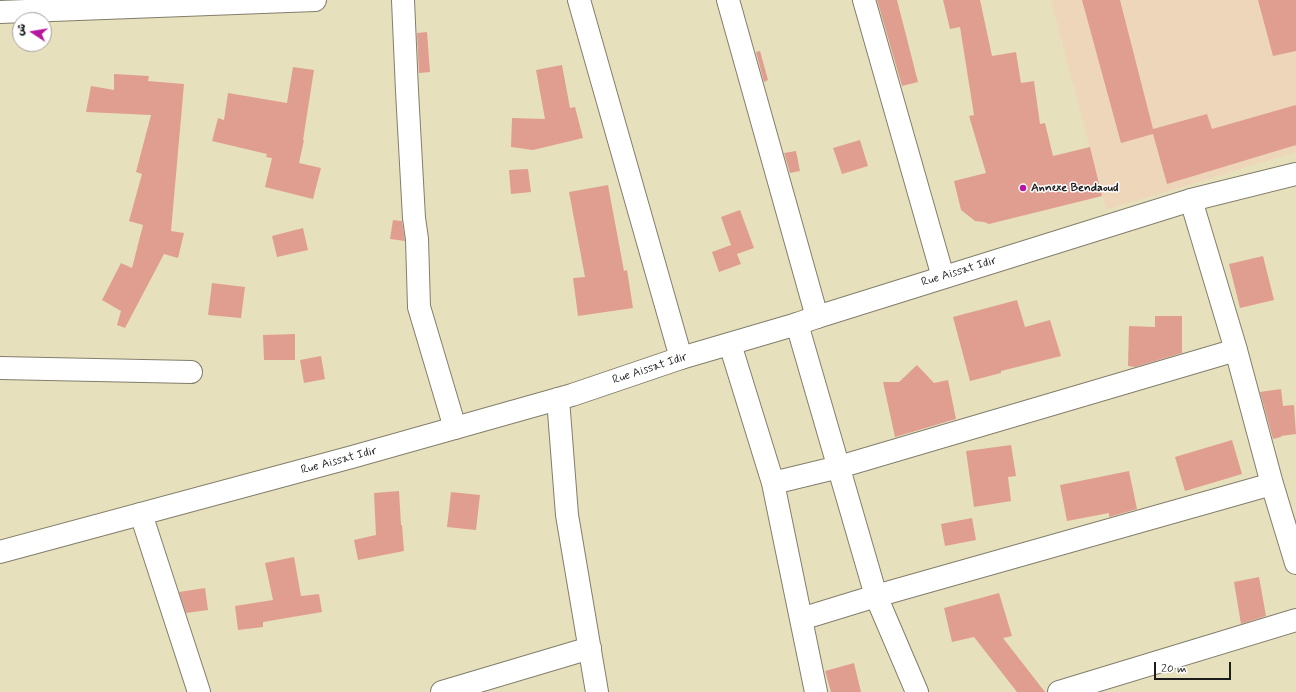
<!DOCTYPE html>
<html>
<head>
<meta charset="utf-8">
<style>
	body { margin:0 }
	#map { position:relative; width:1296px; height:692px; overflow:hidden; background:#e7e0bc; font-family:Mynerve,"Playpen Sans Arabic",sans-serif }
	canvas { display:block }
	.north { position:absolute; left:12px; top:12px; width:40px; height:40px; box-sizing:border-box; background:#fff; border:1px solid #a4a4a4; border-radius:50%; rotate:282deg; font-size:11px; font-weight:700; line-height:16px; text-align:center; color:#1c1c1c }
	.north::after { content:''; display:block; margin:auto; width:14px; height:18px; background:#b5179e; clip-path:polygon(50% 0,100% 100%,50% 72%,0 100%) }
	.scale { position:absolute; left:1154px; top:662px; width:77px; height:18px; box-sizing:border-box; border:2px solid #1c1c1c; border-top:0; padding-left:5px; font-size:12px; line-height:14px; white-space:nowrap; color:#1c1c1c; -webkit-text-stroke:3px #fff; paint-order:stroke }
</style>
</head>
<body>
<div id="map">
<canvas width="1296" height="692"></canvas>
<div class="north">ش</div>
<div class="scale">20 m</div>
</div>
<script>
const g = document.querySelector('canvas').getContext('2d');
g.lineJoin = 'round';
function paint(path, color) { g.fillStyle = color; g.fill(path, 'evenodd'); }
const poly = rows => new Path2D(rows.map(r => 'M' + r).join(''));
function strokePath(path, color, width, dash) { g.strokeStyle = color; g.lineWidth = width; g.lineCap = dash ? 'butt' : 'round'; g.setLineDash(dash || []); g.stroke(path); }
function write(font, color, halo, rows, align = 'center') {
  g.font = font + ' Mynerve,sans-serif'; g.lineWidth = 3; g.setLineDash([]); g.textBaseline = 'middle'; g.strokeStyle = halo; g.fillStyle = color; for (const [text, x, y, turn = 0] of rows) {
    g.save(); g.translate(x, y); g.rotate((+turn || 0) * Math.PI / 180); g.textAlign = isNaN(turn) ? turn : align; if (halo) g.strokeText(text, 0, 0); g.fillText(text, 0, 0); g.restore();
  }
}
paint(poly([
	[1051,0,1296,0,1296,152,1106,210]
]), '#eed6bb');
paint(poly([
	[877,0,897,0,918,82,902,86],
	[943,0,980,0,992,56,1016,52,1021,83,1034,81,1040,124,1045,123,1053,156,1090,147,1102,196,989,224,984,222,975,221,961,210,954,181,986,173,969,116,974,115,960,27,950,29],
	[1082,0,1120,0,1153,129,1207,114,1212,129,1296,105,1296,145,1167,184,1153,134,1121,143],
	[1258,0,1296,0,1296,51,1273,56],
	[427,32,430,72,419,73,417,33],
	[760,51,768,80,764,82,756,52],
	[562,65,570,108,575,107,583,138,533,150,511,147,512,118,545,119,536,70],
	[293,67,314,70,303,140,304,140,299,163,321,168,313,199,265,187,272,158,266,157,267,154,212,141,218,118,224,120,228,93,287,103],
	[114,74,149,76,148,81,184,84,171,231,184,233,178,258,164,254,125,328,117,325,121,311,102,300,121,263,132,268,143,225,129,221,142,174,136,172,151,115,86,112,91,86,114,90],
	[860,140,868,166,842,174,833,148],
	[796,151,800,171,790,173,784,153],
	[528,169,531,192,511,194,509,170],
	[608,185,624,271,627,270,633,308,578,316,573,278,585,277,569,192],
	[740,210,754,248,737,254,741,264,719,272,712,252,731,245,721,217],
	[393,220,402,221,405,241,390,239],
	[303,228,308,250,277,257,272,236],
	[1263,256,1274,300,1240,308,1229,264],
	[212,283,245,287,241,318,208,315],
	[1017,300,1025,327,1050,320,1061,356,1001,371,1001,373,970,381,953,317],
	[1155,316,1182,316,1182,353,1135,367,1128,366,1129,326,1155,327],
	[295,334,295,360,264,360,263,335],
	[321,356,325,379,304,383,300,360],
	[917,365,934,383,948,380,956,419,895,437,883,382,899,382],
	[1281,389,1283,406,1294,405,1296,434,1281,436,1281,437,1273,439,1260,392],
	[1232,440,1242,474,1185,491,1175,457],
	[1011,445,1016,476,1008,477,1011,501,974,507,966,451],
	[1129,471,1137,509,1109,517,1109,513,1067,521,1060,485],
	[399,491,401,525,402,525,404,551,358,560,354,540,376,535,374,493],
	[451,492,480,495,476,530,447,527],
	[972,518,976,540,945,546,941,524],
	[294,557,301,596,319,594,322,612,263,622,263,627,238,630,235,606,273,600,265,563],
	[1259,577,1266,616,1241,624,1234,582],
	[205,588,208,610,186,613,179,592],
	[999,593,1012,636,1003,638,1045,692,1017,692,974,637,952,642,944,608],
	[854,663,861,692,831,692,825,671]
]), '#e09e91');
const street = poly([
	[403,0,407,91,414,218,417,239,419,307,455,428],
	[579,0,681,358],
	[728,0,817,317],
	[864,0,943,277],
	[0,12,315,0],
	[1191,200,1236,350,1272,484,1296,563],
	[797,324,876,596,917,692],
	[730,344,773,483,816,692],
	[0,368,191,372],
	[558,399,567,515,597,692],
	[773,483,839,467,1236,350],
	[141,514,199,692],
	[801,619,876,596,1272,484],
	[442,692,590,648],
	[1059,692,1296,620]
]);
const secondary = poly([
	[0,552,352,457,572,395,681,358,797,324,817,317,1191,200,1296,174]
]);
strokePath(street, '#827e6c', 24);
strokePath(secondary, '#827e6c', 24);
strokePath(street, '#fff', 22);
strokePath(secondary, '#fff', 22);
for (const [x, y, r, color] of [
	[1023,188,4,"#b5179e"]
]) { const dot = new Path2D(); dot.arc(x, y, r, 0, 2 * Math.PI); g.fillStyle = color; g.fill(dot); strokePath(dot, '#fff', 1.5); }
write('bold 12px', '#1c1c1c', '#fff', [
	["Annexe Bendaoud",1031,188]
], 'left');
write('12px', '#1c1c1c', '#fff', [
	["Rue Aissat Idir",959,272,-17],
	["Rue Aissat Idir",650,369,-18],
	["Rue Aissat Idir",339,461,-15]
]);
</script>
</body>
</html>
